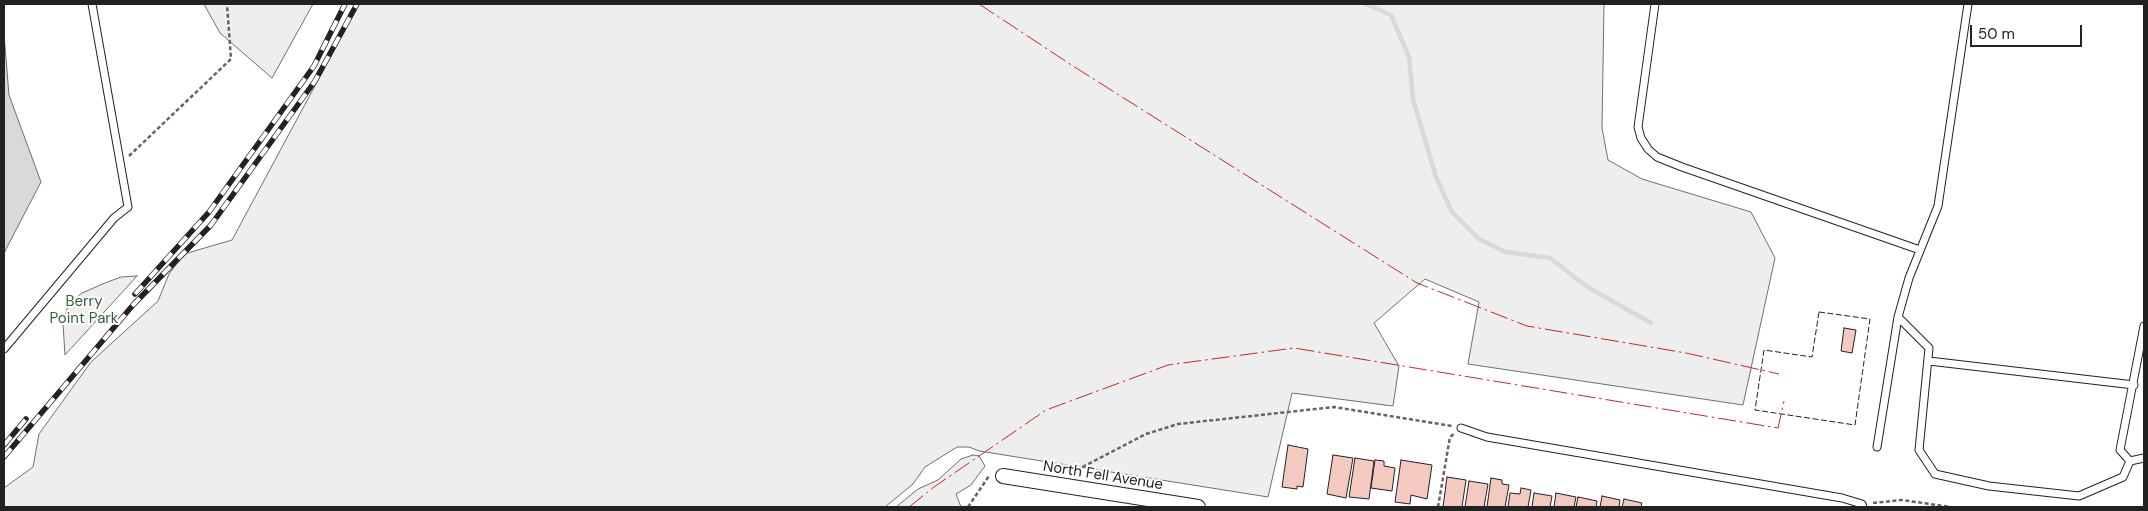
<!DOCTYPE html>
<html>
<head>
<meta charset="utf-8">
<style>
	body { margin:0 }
	#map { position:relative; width:2148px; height:511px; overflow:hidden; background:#fff; font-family:"DM Sans",sans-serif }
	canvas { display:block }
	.frame { position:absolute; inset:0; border:5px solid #222; pointer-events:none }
	.scale { position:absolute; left:1970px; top:25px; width:112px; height:22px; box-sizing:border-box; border:2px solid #222; border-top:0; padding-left:6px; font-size:15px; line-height:18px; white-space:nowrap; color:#222; -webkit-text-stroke:4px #fff; paint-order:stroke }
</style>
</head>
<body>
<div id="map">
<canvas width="2148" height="511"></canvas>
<div class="frame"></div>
<div class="scale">50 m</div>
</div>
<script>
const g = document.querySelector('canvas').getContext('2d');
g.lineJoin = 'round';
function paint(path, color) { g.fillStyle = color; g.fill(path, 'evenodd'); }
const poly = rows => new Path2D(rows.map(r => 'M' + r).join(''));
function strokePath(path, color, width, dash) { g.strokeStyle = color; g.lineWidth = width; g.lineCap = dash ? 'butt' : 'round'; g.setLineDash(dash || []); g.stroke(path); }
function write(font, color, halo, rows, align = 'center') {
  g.font = font + ' "DM Sans",sans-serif'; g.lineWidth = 4; g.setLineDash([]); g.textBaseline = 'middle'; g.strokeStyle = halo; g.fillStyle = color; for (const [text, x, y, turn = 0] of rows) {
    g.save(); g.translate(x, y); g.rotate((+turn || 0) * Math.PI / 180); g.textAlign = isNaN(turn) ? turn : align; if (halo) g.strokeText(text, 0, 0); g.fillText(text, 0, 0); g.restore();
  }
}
const green = poly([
	[204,4,313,4,272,78,220,33,204,4],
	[359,4,1604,4,1602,128,1608,160,1642,179,1751,212,1775,258,1743,405,1468,364,1479,302,1425,279,1374,323,1399,366,1393,406,1292,393,1268,497,979,451,969,447,957,447,925,467,913,484,885,507,4,507,4,488,33,467,39,434,91,362,158,301,169,274,184,254,232,240,359,4],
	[137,276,65,355,63,324,68,305,82,293,105,283,121,277,137,276],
	[973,455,979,456,985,466,971,485,956,494,961,507,896,507,918,489,938,480,961,459,973,455]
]);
paint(green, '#eee');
strokePath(green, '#6f6f6f', 1);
const water = poly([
	[4,34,9,95,41,182,4,253,4,34]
]);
paint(water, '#d9d9d9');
strokePath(water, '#6f6f6f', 1);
strokePath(poly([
	[1365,4,1391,15,1409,57,1413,99,1436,177,1452,212,1479,239,1506,252,1550,258,1586,286,1651,323]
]), '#d9d9d9', 4.5);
const building = poly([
	[1844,328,1856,330,1852,353,1841,351,1844,328],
	[1288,445,1308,449,1303,487,1297,486,1297,489,1282,487,1288,445],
	[1333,455,1353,458,1346,498,1327,494,1333,455],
	[1355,458,1374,461,1369,499,1349,497,1355,458],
	[1375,460,1384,461,1384,466,1395,468,1392,491,1371,488,1375,460],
	[1401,460,1432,465,1427,499,1411,495,1410,504,1395,502,1401,460],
	[1447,477,1466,480,1462,507,1443,507,1447,477],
	[1491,478,1502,480,1502,484,1509,485,1505,507,1487,507,1491,478],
	[1469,481,1488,484,1484,507,1465,507,1469,481],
	[1521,488,1531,490,1528,507,1508,507,1510,493,1520,494,1521,488],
	[1534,493,1552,496,1550,507,1532,507,1534,493],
	[1556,493,1576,497,1574,507,1554,507,1556,493],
	[1602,496,1620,500,1619,507,1600,507,1602,496],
	[1578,497,1597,501,1596,507,1576,507,1578,497],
	[1624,499,1642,503,1641,507,1622,507,1624,499]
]);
paint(building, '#f3c9c0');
strokePath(building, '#222', 1);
const lane = poly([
	[1655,4,1638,127,1641,138,1648,149,1657,157,1682,167,1920,250],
	[1898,317,1929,348,1919,450,1935,474,1989,486,2079,496,2123,477,2130,461],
	[2144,326,2120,450,2130,461,2144,458],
	[4,349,114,218,128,207,92,4],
	[1929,361,2134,385],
	[1461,428,1487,437,1842,498,1862,504,1863,507],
	[1877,447,1898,317,1909,278,1938,206,1968,4]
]);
const street = poly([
	[1003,476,1198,507]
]);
strokePath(lane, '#222', 9);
strokePath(street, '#222', 16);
strokePath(poly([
	[129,156,231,59,227,4],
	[1071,473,1146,434,1178,424,1334,407,1452,426],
	[1873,503,1902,500,1951,507],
	[968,507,989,476],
	[1438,507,1450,437,1454,434]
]), '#646464', 2.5, [4, 2.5]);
strokePath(lane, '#fff', 7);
strokePath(street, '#fff', 14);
const rail = poly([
	[135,294,209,212,314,66,345,4],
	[4,445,26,419],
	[4,457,133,305,211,225,315,81,357,4]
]);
strokePath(rail, '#222', 5.5);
strokePath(rail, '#fff', 4, [11]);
strokePath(poly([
	[1819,312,1870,319,1855,425,1755,410,1764,350,1812,357,1819,312]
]), '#222', 1, [6, 2.5]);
strokePath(poly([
	[979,4,1073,66,1417,283,1527,326,1686,353,1779,374],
	[909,507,934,487,1046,410,1168,365,1294,348,1778,428,1784,401]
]), '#c62828', 1, [18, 4, 2.5, 4]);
write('15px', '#2f5e38', '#fff', [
	["Berry",84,302],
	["Point Park",84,319]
]);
write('15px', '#222', '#fff', [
	["North Fell Avenue",1103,476,9]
]);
</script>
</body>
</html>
